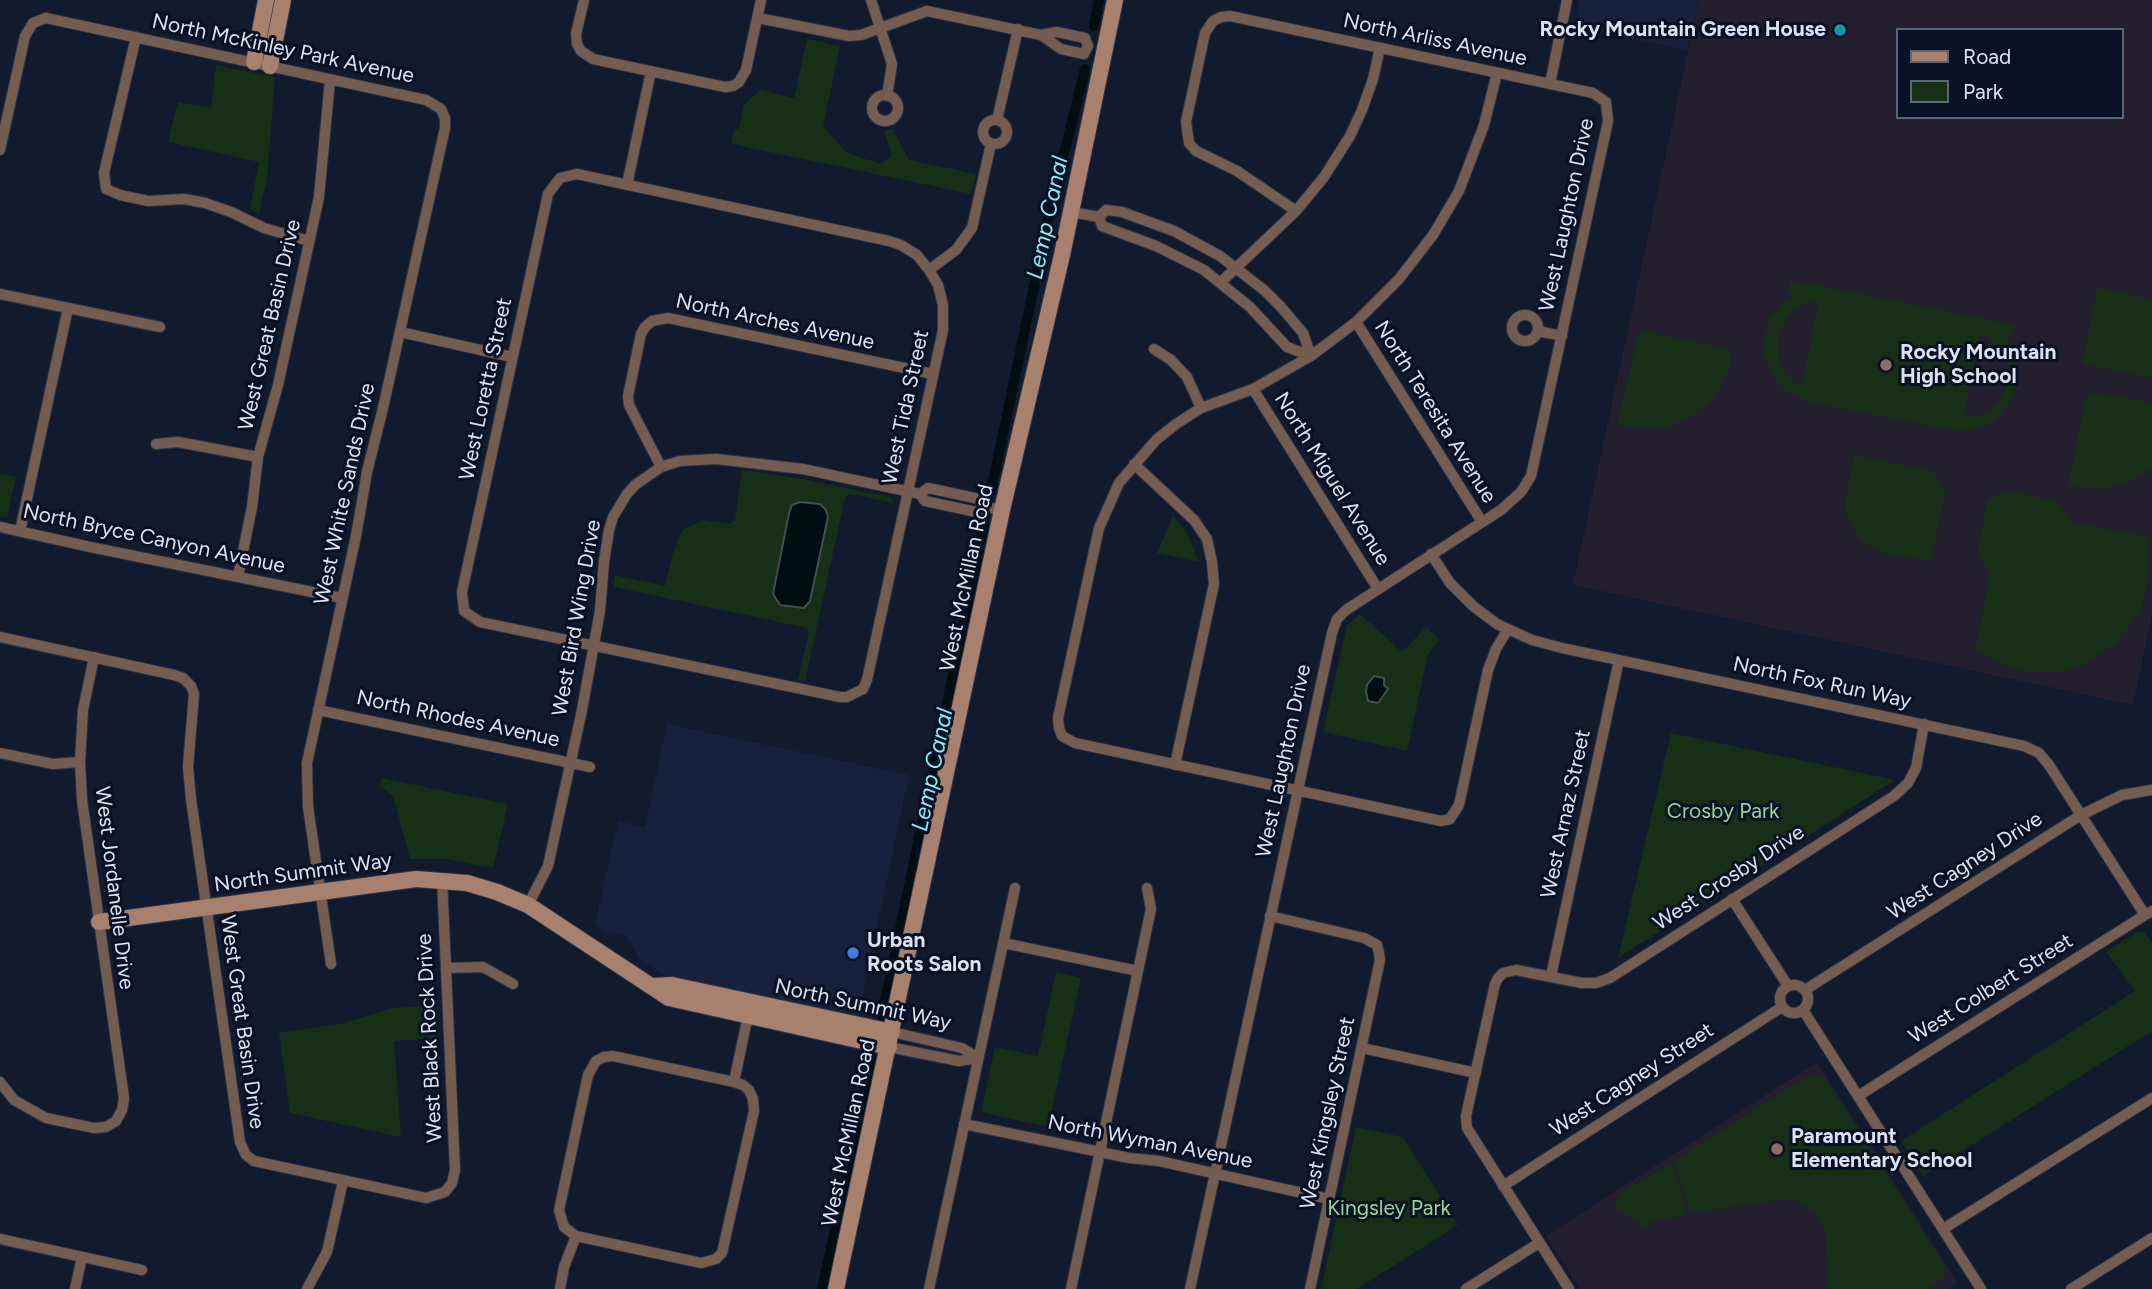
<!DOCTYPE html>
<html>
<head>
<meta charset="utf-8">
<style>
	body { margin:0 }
	#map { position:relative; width:2152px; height:1289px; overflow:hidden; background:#121a2e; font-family:Figtree,sans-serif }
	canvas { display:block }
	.legend { position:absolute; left:1896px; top:28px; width:228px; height:91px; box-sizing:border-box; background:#091124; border:2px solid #5d6576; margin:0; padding:9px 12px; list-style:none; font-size:21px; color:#dce2f1 }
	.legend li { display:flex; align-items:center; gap:14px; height:35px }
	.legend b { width:35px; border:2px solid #5d6576 }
</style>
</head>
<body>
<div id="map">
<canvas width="2152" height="1289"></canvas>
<ul class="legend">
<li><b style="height:9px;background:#a8816e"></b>Road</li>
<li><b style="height:19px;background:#162f16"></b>Park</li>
</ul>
</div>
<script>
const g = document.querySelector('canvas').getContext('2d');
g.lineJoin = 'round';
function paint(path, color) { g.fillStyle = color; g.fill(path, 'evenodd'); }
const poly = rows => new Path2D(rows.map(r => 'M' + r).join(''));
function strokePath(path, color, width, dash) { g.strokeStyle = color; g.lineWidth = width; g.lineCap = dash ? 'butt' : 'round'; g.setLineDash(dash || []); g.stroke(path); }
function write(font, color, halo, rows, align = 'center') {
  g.font = font + ' Figtree,sans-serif'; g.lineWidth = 6; g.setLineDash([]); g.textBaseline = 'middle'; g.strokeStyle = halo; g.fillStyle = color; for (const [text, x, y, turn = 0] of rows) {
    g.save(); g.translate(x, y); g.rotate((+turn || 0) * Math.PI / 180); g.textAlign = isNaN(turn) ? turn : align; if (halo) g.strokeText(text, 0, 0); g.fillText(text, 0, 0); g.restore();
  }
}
paint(poly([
	[1579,0,1699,0,1687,50,1574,26],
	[667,724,909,775,858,1017,675,978,659,973,638,958,630,940,623,934,604,932,595,924,618,821,645,827]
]), '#17213b');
paint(poly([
	[1699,0,2152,0,2152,615,2133,705,1573,585],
	[1898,30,2122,30,2122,117,1898,117],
	[1817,1062,1958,1283,1947,1289,1580,1289,1546,1236]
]), '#231f2f');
paint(poly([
	[807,39,840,46,823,126,847,153,881,164,892,155,884,131,893,129,909,160,976,174,971,194,731,144,734,129,739,129,744,104,761,90,794,98],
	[216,65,275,77,267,178,259,214,250,209,259,162,168,142,178,102,211,108],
	[1791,280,2014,325,2012,339,2006,338,2015,353,2018,367,2018,383,2012,400,1999,416,1989,424,1970,430,1957,431,1810,402,1795,396,1786,392,1774,378,1765,358,1763,350,1769,319,1781,304,1794,295,1788,293],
	[1819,301,1802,385,1801,386,1791,379,1783,369,1779,358,1778,336,1786,319,1793,312,1810,302],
	[1980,333,1992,340,1999,347,2007,364,2007,383,1999,401,1991,409,1980,415,1964,417],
	[2097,287,2152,299,2152,378,2082,364],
	[1639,330,1732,350,1729,368,1721,387,1709,403,1693,415,1670,426,1652,428,1617,425],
	[2094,392,2152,403,2152,468,2130,482,2101,489,2068,486,2086,396],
	[1854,455,1934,472,1946,489,1931,561,1880,553,1858,539,1847,517,1845,503],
	[742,470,802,479,890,497,893,501,893,503,850,494,845,498,805,681,798,680,809,633,807,628,614,587,614,575,665,586,673,553,682,530,704,520,730,524,735,520],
	[0,474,16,477,7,518,0,516],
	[2005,490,2057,501,2071,522,2148,537,2148,577,2142,605,2136,618,2115,644,2085,664,2063,671,2028,672,2009,667,1983,654,1975,652,1990,574,1977,554,1987,502],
	[1173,516,1187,533,1199,562,1157,553],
	[1360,614,1402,652,1426,627,1440,640,1428,654,1407,751,1323,732,1347,625],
	[1671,733,1895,780,1618,958],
	[382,778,508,804,493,868,444,859,410,859,393,796,379,785],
	[2143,931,2152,943,2152,1031,1923,1176,1901,1141,2135,991,2106,952,2137,932],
	[1056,972,1081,978,1048,1127,981,1112,995,1047,1038,1056],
	[438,1005,439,1038,394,1041,401,1137,290,1113,279,1033,344,1023,393,1008],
	[1813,1076,1824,1078,1829,1084,1946,1268,1943,1278,1929,1289,1828,1289,1825,1227,1816,1214,1797,1201,1786,1199,1691,1213,1674,1161,1804,1078],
	[1356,1127,1403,1137,1458,1225,1357,1289,1321,1289],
	[1672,1163,1688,1214,1653,1221,1645,1228,1613,1206,1620,1193]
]), '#162f16');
const water = poly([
	[800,502,820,504,826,510,828,517,810,601,804,608,780,605,773,594,789,513,792,505,800,502],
	[1374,676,1384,678,1384,685,1388,689,1378,703,1368,701,1366,692,1367,685,1374,676]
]);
paint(water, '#000d11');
strokePath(water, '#424d54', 2);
strokePath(poly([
	[1094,26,1099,0],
	[991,491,1060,162,1066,146,1085,69],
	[882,1016,984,525],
	[822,1289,872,1057]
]), '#000d11', 10);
const street = poly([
	[584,0,576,34,577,44,581,51,593,59,725,87,733,86,739,82,746,70,761,0],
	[871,0,892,64,887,96],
	[758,18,849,36,861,35,927,11,1041,35,1057,32,1085,38,1088,46],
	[1041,35,1061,49,1084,54,1088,46],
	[136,37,104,173,106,189,120,195,148,201,184,199,205,203,231,212,264,228,309,241],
	[1497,73,1484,125,1459,191,1433,235,1399,279,1356,322,1311,356,1253,389,1201,408,1176,424,1156,440,1119,483,1099,528,1058,718,1059,728,1062,736,1075,743,1441,821,1450,819,1459,805,1488,670,1496,649,1508,629],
	[1550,84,1567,0],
	'872 108a13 13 0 1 1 26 0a13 13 0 1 1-26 0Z',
	'983 132a12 12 0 1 1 24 0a12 12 0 1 1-24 0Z',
	[997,120,1018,29],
	[0,150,25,36,33,23,46,18,426,100,441,109,445,118,445,128,383,408,367,472,356,536,307,763,308,807,331,964],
	[627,185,651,71],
	[1106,210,1122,212,1174,231,1220,256,1264,290,1281,307,1303,333,1311,356,1287,347,1250,307,1204,270,1156,246,1102,226,1099,217,1106,210],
	[1071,212,1099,217],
	[929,270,917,255,901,245,889,241,577,174,560,178,548,194,462,592,464,611,480,622,840,697,847,697,863,689,867,680,943,330,943,305,938,285,929,270,956,250,972,228,991,144],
	[1221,282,1296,211,1324,177,1350,136,1362,110,1373,79,1380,48],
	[0,294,160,327],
	'1512 328a13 13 0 1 1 26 0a13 13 0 1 1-26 0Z',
	[1356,322,1482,522],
	[1538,331,1562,336],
	[400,332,512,357],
	[1154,349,1171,360,1187,377,1201,408],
	[1253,389,1378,589],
	[156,444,178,442,258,457],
	[1134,464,1194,520,1207,539,1212,562,1214,584,1175,765],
	[661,467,680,461,716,459,803,469,920,494],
	[985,507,981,513,925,501,920,494,928,488,984,500,985,507,1002,510],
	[0,527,90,547,342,598],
	[20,531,68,308],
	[1431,554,1450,583,1473,606,1497,624,1532,640,1562,648,2024,746,2039,753,2049,765,2145,915,2152,911],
	[238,576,252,507,258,457,278,385,319,197,330,80],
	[0,637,174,675,183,678,191,686,194,694,188,767,191,799,240,1142,246,1155,254,1161,426,1198,445,1192,452,1183,455,1170,442,879],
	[318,710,590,767],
	[0,753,53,764,80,762],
	[1732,899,1788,986],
	[528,905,548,866,582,710,600,611,604,562,609,530,613,517,627,494,635,485,661,467,629,405,628,396,641,334,645,327,652,321,668,318,933,374],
	[1270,916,1364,938,1377,945,1379,953,1380,960,1310,1289],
	[1003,943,1138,971],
	[446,968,483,967,513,984],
	[1551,976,1619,660],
	'1780 999a14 14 0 1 1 28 0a14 14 0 1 1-28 0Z',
	[1805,990,2081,815,2122,795,2152,790],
	[1803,1010,1981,1289],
	[892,1032,962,1048,978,1058],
	[889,1047,959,1061,978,1058],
	[1362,1048,1476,1073],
	[0,1082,14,1100,46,1118,94,1128,106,1127,116,1121,122,1110,124,1098,82,800,80,762,83,710,94,657],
	[1858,1096,2145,915],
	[964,1124,1129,1158,1159,1161,1329,1199],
	[1503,1186,1782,1007],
	[1943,1229,2152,1098],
	[576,1236,701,1263,716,1259,722,1253,754,1111,753,1099,749,1090,743,1085,734,1082,749,1011],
	[0,1239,142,1270],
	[75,1289,82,1257],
	[307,1289,327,1252,343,1181],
	[560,1289,564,1267,576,1236,564,1227,559,1210,588,1075,596,1061,604,1057,613,1056,734,1082],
	[929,1289,1015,888],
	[1071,1289,1151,909,1147,888],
	[1190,1289,1332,633,1337,619,1346,610,1501,510,1521,492,1531,476,1608,121,1606,102,1593,93,1230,16,1221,17,1213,21,1205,33,1186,122,1189,143,1196,151,1237,171,1296,211],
	[1466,1289,1539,1243],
	[1569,1289,1467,1128,1466,1116,1495,984,1498,978,1503,973,1516,970,1582,983,1596,983,1610,978,1894,796,1908,783,1916,768,1924,724],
	[2071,1289,2152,1238]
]);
const secondary = poly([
	[254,62,266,0],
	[270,66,283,0],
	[99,922,416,879,467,883,497,892,528,905,669,998,889,1047],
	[654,986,672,985,892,1032],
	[836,1289,1002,510,1062,255,1115,0]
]);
strokePath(street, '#2e3649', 12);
strokePath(secondary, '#2e3649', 18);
strokePath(street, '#745c50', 10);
strokePath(secondary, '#a8816e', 16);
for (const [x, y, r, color] of [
	[1840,30,7,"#0f9aa8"],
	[1886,365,7,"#8d6e63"],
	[853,953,7,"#3f7fe0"],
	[1777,1149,7,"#8d6e63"]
]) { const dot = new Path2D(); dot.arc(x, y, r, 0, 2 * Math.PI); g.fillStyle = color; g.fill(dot); strokePath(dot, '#091124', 2.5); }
write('bold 21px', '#dce2f1', '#091124', [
	["Rocky Mountain Green House",1826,30,"right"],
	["Rocky Mountain",1900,353],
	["High School",1900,377],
	["Urban",867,941],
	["Roots Salon",867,965],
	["Paramount",1791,1137],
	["Elementary School",1791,1161]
], 'left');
write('21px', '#dce2f1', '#091124', [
	["North Arliss Avenue",1435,40,12],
	["North McKinley Park Avenue",283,49,12],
	["West Laughton Drive",1567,215,-78],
	["North Arches Avenue",775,322,12],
	["West Great Basin Drive",270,325,-77],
	["West Loretta Street",486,389,-78],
	["West Tida Street",906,407,-78],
	["North Teresita Avenue",1435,412,58],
	["North Miguel Avenue",1332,479,58],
	["West White Sands Drive",345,494,-78],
	["North Bryce Canyon Avenue",154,539,12],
	["West McMillan Road",967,578,-78],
	["West Bird Wing Drive",577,618,-80],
	["North Fox Run Way",1822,683,12],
	["North Rhodes Avenue",458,719,12],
	["West Laughton Drive",1284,761,-78],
	["West Arnaz Street",1566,814,-78],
	["West Cagney Drive",1965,866,-33],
	["North Summit Way",303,873,-8],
	["West Crosby Drive",1729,878,-33],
	["West Jordanelle Drive",114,888,83],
	["West Colbert Street",1991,989,-32],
	["North Summit Way",863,1005,12],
	["West Great Basin Drive",242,1022,82],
	["West Black Rock Drive",430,1038,-93],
	["West Cagney Street",1632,1080,-33],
	["West Kingsley Street",1328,1113,-78],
	["West McMillan Road",849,1133,-78],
	["North Wyman Avenue",1150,1142,11]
]);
write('21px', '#95d693', '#091124', [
	["Crosby Park",1723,812],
	["Kingsley Park",1389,1209]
]);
write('italic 23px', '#8de9f8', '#091124', [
	["Lemp Canal",1048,218,-78],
	["Lemp Canal",933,770,-78]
]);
</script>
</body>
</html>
